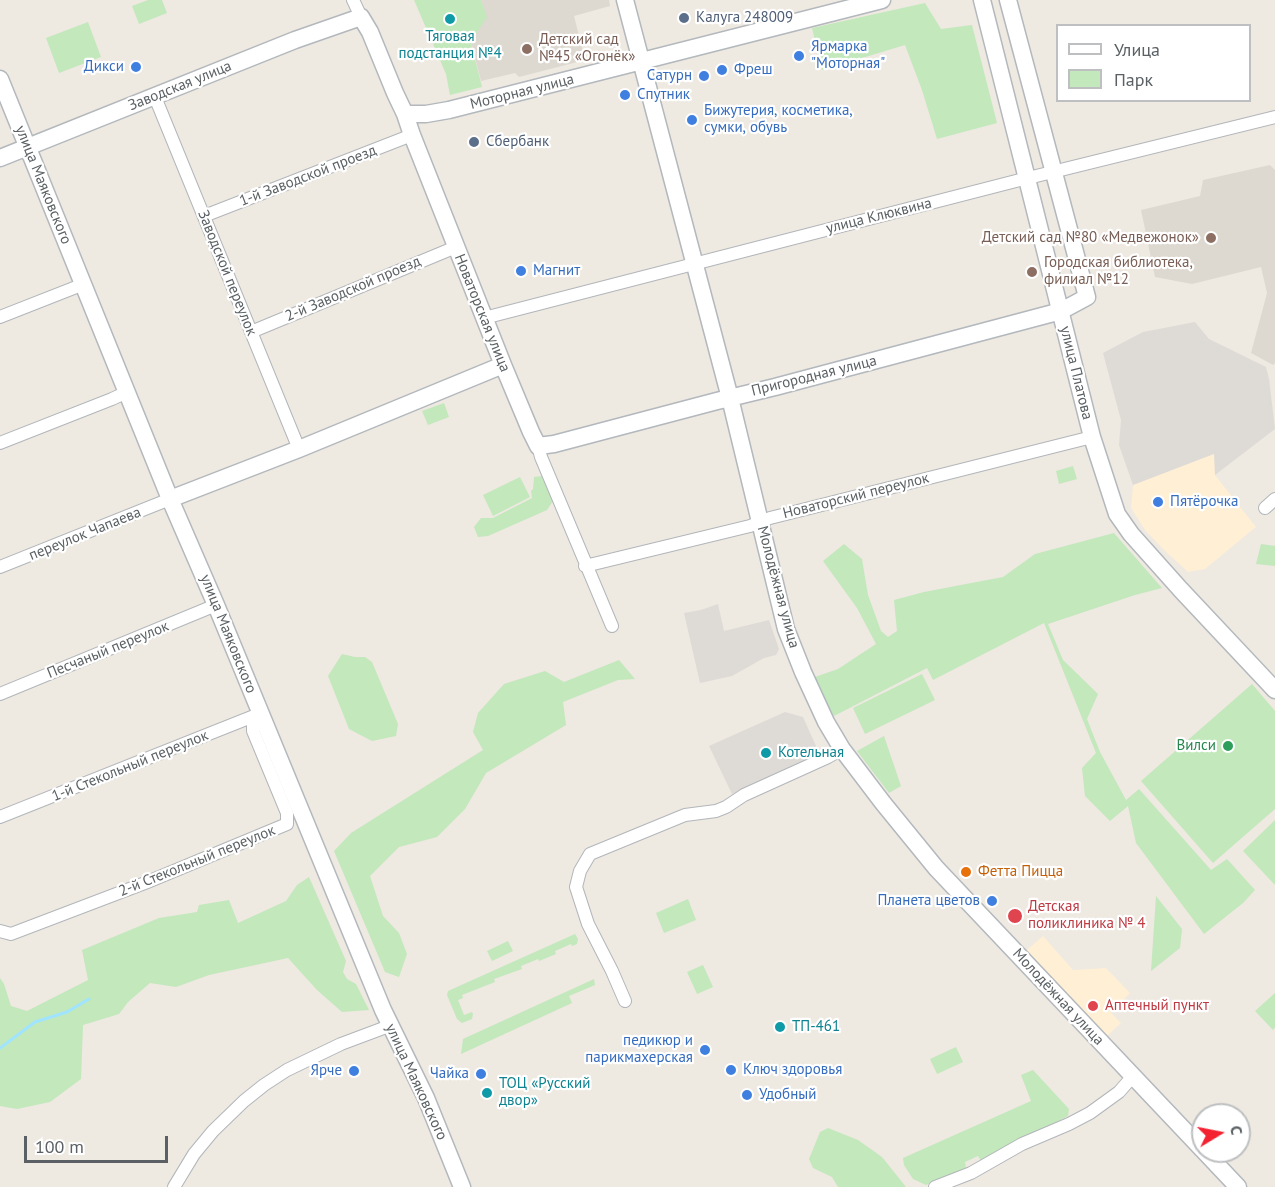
<!DOCTYPE html>
<html>
<head>
<meta charset="utf-8">
<style>
	body { margin:0 }
	#map { position:relative; width:1275px; height:1187px; overflow:hidden; background:#eee9e1; font-family:"PT Sans",sans-serif }
	canvas { display:block }
	.legend { position:absolute; left:1056px; top:24px; width:195px; height:78px; box-sizing:border-box; background:#fff; border:2px solid #bdbfc1; margin:0; padding:8px 10px; list-style:none; font-size:18px; color:#5a6063 }
	.legend li { display:flex; align-items:center; gap:12px; height:30px }
	.legend b { width:30px; border:2px solid #bdbfc1 }
	.north { position:absolute; left:1191px; top:1103px; width:60px; height:60px; box-sizing:border-box; background:#fff; border:2px solid #bdbfc1; border-radius:50%; rotate:80deg; font-size:16px; font-weight:700; line-height:24px; text-align:center; color:#5a6063 }
	.north::after { content:''; display:block; margin:auto; width:21px; height:27px; background:#f42131; clip-path:polygon(50% 0,100% 100%,50% 72%,0 100%) }
	.scale { position:absolute; left:24px; top:1136px; width:144px; height:27px; box-sizing:border-box; border:3px solid #5a6063; border-top:0; padding-left:8px; font-size:18px; line-height:21px; white-space:nowrap; color:#5a6063; -webkit-text-stroke:4px #fff; paint-order:stroke }
</style>
</head>
<body>
<div id="map">
<canvas width="1275" height="1187"></canvas>
<ul class="legend">
<li><b style="height:8px;background:#fff"></b>Улица</li>
<li><b style="height:16px;background:#c2e8bc"></b>Парк</li>
</ul>
<div class="north">С</div>
<div class="scale">100 m</div>
</div>
<script>
const g = document.querySelector('canvas').getContext('2d');
g.lineJoin = 'round';
function paint(path, color) { g.fillStyle = color; g.fill(path, 'evenodd'); }
const poly = rows => new Path2D(rows.map(r => 'M' + r).join(''));
function strokePath(path, color, width, dash) { g.strokeStyle = color; g.lineWidth = width; g.lineCap = dash ? 'butt' : 'round'; g.setLineDash(dash || []); g.stroke(path); }
function write(font, color, halo, rows, align = 'center') {
  g.font = font + ' "PT Sans",sans-serif'; g.lineWidth = 4.5; g.setLineDash([]); g.textBaseline = 'middle'; g.strokeStyle = halo; g.fillStyle = color; for (const [text, x, y, turn = 0] of rows) {
    g.save(); g.translate(x, y); g.rotate((+turn || 0) * Math.PI / 180); g.textAlign = isNaN(turn) ? turn : align; if (halo) g.strokeText(text, 0, 0); g.fillText(text, 0, 0); g.restore();
  }
}
paint(poly([
	[1215,453,1215,475,1256,527,1205,569,1188,572,1163,549,1145,530,1131,508,1133,485],
	[1043,936,1073,970,1106,968,1130,993,1111,1013,1121,1023,1105,1038,1027,950]
]), '#ffefd5');
paint(poly([
	[1195,322,1209,339,1266,367,1269,379,1275,429,1215,475,1214,454,1133,485,1119,445,1121,420,1103,353,1143,332],
	[718,604,724,631,769,620,779,649,776,655,764,658,732,676,700,683,684,613,701,610],
	[785,712,803,717,820,755,732,794,709,746]
]), '#dedbd6');
paint(poly([
	[481,0,609,0,610,6,574,16,585,60,519,77,515,73,481,81,470,38,486,17],
	[1270,165,1275,170,1275,363,1273,365,1251,353,1267,293,1261,267,1192,284,1155,277,1141,210,1200,196,1203,180]
]), '#ded9d0');
paint(poly([
	[148,0,162,0,167,13,139,24,132,6],
	[414,0,481,0,487,17,474,37,470,39,482,87,450,95,446,74],
	[925,3,941,29,972,25,997,123,937,139,922,90,905,45,822,70,812,28],
	[88,22,101,57,59,73,46,38],
	[444,403,449,417,428,425,422,411],
	[1073,466,1077,479,1059,484,1056,471],
	[542,476,553,501,547,510,488,536,478,537,474,527,481,518,493,518,532,498,531,491,533,489,534,477],
	[520,477,530,497,493,516,483,495],
	[1114,533,1162,588,1135,595,1048,624,1063,660,1098,694,1087,719,1100,752,1126,800,1139,789,1211,870,1227,859,1255,890,1243,903,1204,934,1136,843,1128,806,1110,821,1085,796,1082,768,1096,753,1044,623,933,680,927,668,834,716,825,703,815,677,838,669,876,644,857,608,823,561,844,544,862,559,868,595,881,631,888,637,897,631,894,600,924,592,1003,577,1035,554],
	[1261,544,1275,546,1275,566,1256,564],
	[342,654,355,657,365,657,372,662,398,724,396,736,372,741,349,729,328,676],
	[619,660,635,679,618,680,563,702,566,725,486,773,465,809,437,837,399,847,370,876,383,916,399,933,407,954,399,977,385,972,334,851,351,833,483,750,473,732,478,713,504,684,545,671,564,682],
	[922,674,935,700,865,734,853,708],
	[1252,684,1275,711,1275,809,1213,863,1141,781],
	[884,736,901,786,889,793,857,751],
	[1275,820,1275,885,1243,851],
	[309,877,346,961,343,972,347,979,356,984,369,1010,342,1012,317,990,288,958,209,975,176,987,150,983,128,1002,119,1014,83,1025,81,1079,50,1102,17,1109,0,1106,0,978,4,984,11,1006,27,1011,88,980,82,950,159,918,197,912,199,905,229,900,238,923,286,901,297,885],
	[1156,896,1182,929,1180,948,1151,971],
	[688,899,696,920,664,933,656,913],
	[575,934,578,939,577,944,572,946,571,944,555,951,556,954,539,961,538,959,521,966,522,969,494,979,495,982,462,995,463,998,458,1000,464,1015,472,1012,473,1014,472,1019,462,1023,457,1019,447,995,448,991],
	[508,941,513,951,492,961,487,951],
	[703,965,713,987,697,994,687,972],
	[594,979,595,985,569,996,572,1003,461,1054,463,1039],
	[1275,993,1275,1027,1273,1030,1255,1011],
	[956,1047,963,1062,937,1074,930,1059],
	[1033,1070,1069,1109,1068,1116,981,1161,978,1156,965,1162,966,1168,926,1185,913,1179,904,1165,903,1158,1031,1101,1021,1075],
	[828,1128,858,1140,882,1157,906,1187,838,1187,832,1177,813,1168,809,1159,820,1132]
]), '#c2e8bc');
strokePath(poly([
	[0,1048,35,1022,67,1012,89,999]
]), '#a0e4ff', 3);
const street = poly([
	[353,0,361,17],
	[155,97,299,449],
	[204,216,412,135],
	[0,317,84,284],
	[484,318,1016,181,1275,117],
	[251,332,456,247],
	[0,443,112,399,127,392],
	[538,446,541,457,612,626],
	[1265,508,1275,499],
	[585,566,750,526,770,518,1092,437],
	[0,567,170,499],
	[0,694,216,605],
	[0,817,259,714],
	[0,931,11,934,145,883,287,824,287,813,253,731,253,717],
	[625,1001,612,971,588,924,576,887,580,871,590,854,685,815,716,811,726,807,744,795,828,757,842,749],
	[174,1187,194,1154,213,1131,244,1101,264,1085,287,1070,341,1044,389,1026],
	[935,1187,971,1173,1022,1144,1069,1124,1090,1113,1119,1092,1133,1076]
]);
const secondary = poly([
	[625,0,730,398,786,629,803,672,826,722,842,749,883,803,936,868,1203,1150],
	[982,0,1092,437,1117,514,1131,534,1181,590,1275,690],
	[0,79,170,499,216,605,383,1010,426,1098,462,1187],
	[405,114,426,114,449,110,882,0],
	[0,158,295,40,361,17,370,32,395,93,405,114,412,135,503,365,531,432,538,446,554,444,717,401,775,387,1061,311,1087,297,1008,0],
	[170,499,299,449,503,365],
	[1204,1151,1238,1187]
]);
strokePath(street, '#b2b6ba', 14);
strokePath(secondary, '#b3b8bd', 19);
strokePath(street, '#fff', 12);
strokePath(secondary, '#fff', 16);
for (const [x, y, r, color] of [
	[684,18,6,"#5c6f8a"],
	[450,19,6,"#0f9aa8"],
	[527,49,6,"#8d6e63"],
	[799,56,6,"#3f7fe0"],
	[136,67,6,"#3f7fe0"],
	[722,70,6,"#3f7fe0"],
	[704,76,6,"#3f7fe0"],
	[625,95,6,"#3f7fe0"],
	[692,120,6,"#3f7fe0"],
	[474,142,6,"#5c6f8a"],
	[1211,238,6,"#8d6e63"],
	[521,271,6,"#3f7fe0"],
	[1032,272,6,"#8d6e63"],
	[1158,502,6,"#3f7fe0"],
	[1228,746,6,"#2e9e5b"],
	[766,753,6,"#0f9aa8"],
	[966,872,6,"#e8710a"],
	[992,901,6,"#3f7fe0"],
	[1015,916,8,"#e0444e"],
	[1093,1006,6,"#e0444e"],
	[780,1027,6,"#0f9aa8"],
	[705,1050,6,"#3f7fe0"],
	[731,1070,6,"#3f7fe0"],
	[354,1071,6,"#3f7fe0"],
	[481,1074,6,"#3f7fe0"],
	[487,1093,6,"#0f9aa8"],
	[747,1095,6,"#3f7fe0"]
]) { const dot = new Path2D(); dot.arc(x, y, r, 0, 2 * Math.PI); g.fillStyle = color; g.fill(dot); strokePath(dot, '#fff', 2); }
write('15px', '#4e5e75', '#fff', [
	["Калуга 248009",696,18],
	["Сбербанк",486,142]
], 'left');
write('15px', '#0d838f', '#fff', [
	["Тяговая",450,37,"center"],
	["подстанция №4",450,54,"center"],
	["Котельная",778,753],
	["ТП-461",792,1027],
	["ТОЦ «Русский",499,1084],
	["двор»",499,1101]
], 'left');
write('15px', '#785e54', '#fff', [
	["Детский сад",539,40],
	["№45 «Огонёк»",539,57],
	["Детский сад №80 «Медвежонок»",1199,238,"right"],
	["Городская библиотека,",1044,263],
	["филиал №12",1044,280]
], 'left');
write('15px', '#366cbe', '#fff', [
	["Ярмарка",811,47],
	["\"Моторная\"",811,64],
	["Дикси",124,67,"right"],
	["Фреш",734,70],
	["Сатурн",692,76,"right"],
	["Спутник",637,95],
	["Бижутерия, косметика,",704,111],
	["сумки, обувь",704,128],
	["Магнит",533,271],
	["Пятёрочка",1170,502],
	["Планета цветов",980,901,"right"],
	["педикюр и",693,1041,"right"],
	["парикмахерская",693,1058,"right"],
	["Ключ здоровья",743,1070],
	["Ярче",342,1071,"right"],
	["Чайка",469,1074,"right"],
	["Удобный",759,1095]
], 'left');
write('15px', '#5a6063', '#fff', [
	["Заводская улица",180,86,-22],
	["Моторная улица",522,92,-14],
	["1-й Заводской проезд",308,176,-21],
	["улица Маяковского",43,185,68],
	["улица Клюквина",879,216,-14],
	["Заводской переулок",227,273,68],
	["2-й Заводской проезд",353,289,-23],
	["Новаторская улица",482,313,68],
	["улица Платова",1076,373,76],
	["Пригородная улица",814,376,-14],
	["Новаторский переулок",856,496,-14],
	["переулок Чапаева",85,534,-22],
	["Молодёжная улица",778,587,75],
	["улица Маяковского",228,634,68],
	["Песчаный переулок",108,650,-22],
	["1-й Стекольный переулок",130,766,-22],
	["2-й Стекольный переулок",197,861,-22],
	["Молодёжная улица",1058,997,47],
	["улица Маяковского",416,1082,65]
]);
write('15px', '#27864d', '#fff', [
	["Вилси",1216,746]
], 'right');
write('15px', '#c56008', '#fff', [
	["Фетта Пицца",978,872]
], 'left');
write('15px', '#be3a42', '#fff', [
	["Детская",1028,907],
	["поликлиника № 4",1028,924],
	["Аптечный пункт",1105,1006]
], 'left');
</script>
</body>
</html>
